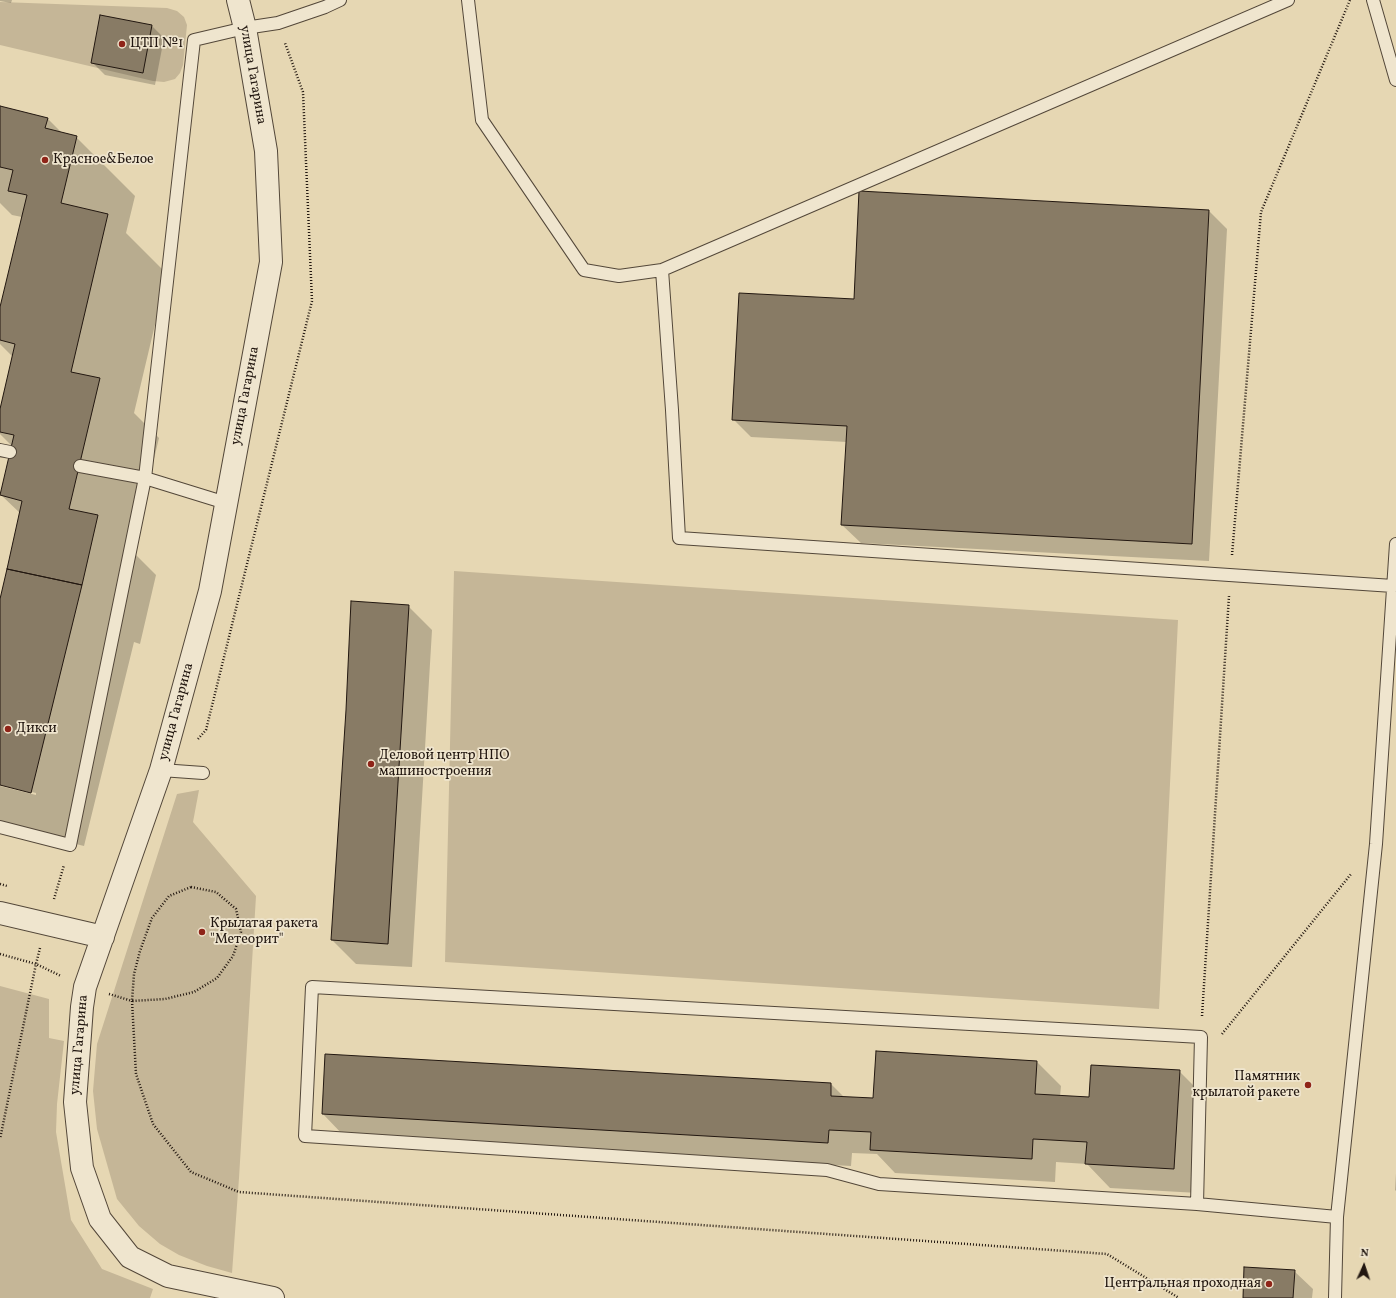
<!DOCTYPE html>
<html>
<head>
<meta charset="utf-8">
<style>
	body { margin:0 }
	#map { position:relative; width:1396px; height:1298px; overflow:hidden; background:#e6d7b3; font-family:Vollkorn,serif }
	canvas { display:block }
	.north { position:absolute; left:1344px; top:1246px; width:40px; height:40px; -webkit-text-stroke:3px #efe5ce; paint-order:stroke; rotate:3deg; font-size:11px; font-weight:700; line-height:16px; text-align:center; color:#221710 }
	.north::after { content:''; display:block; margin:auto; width:14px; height:18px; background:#221710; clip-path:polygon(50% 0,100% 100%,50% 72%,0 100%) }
</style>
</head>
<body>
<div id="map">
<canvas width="1396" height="1298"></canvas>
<div class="north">N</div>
</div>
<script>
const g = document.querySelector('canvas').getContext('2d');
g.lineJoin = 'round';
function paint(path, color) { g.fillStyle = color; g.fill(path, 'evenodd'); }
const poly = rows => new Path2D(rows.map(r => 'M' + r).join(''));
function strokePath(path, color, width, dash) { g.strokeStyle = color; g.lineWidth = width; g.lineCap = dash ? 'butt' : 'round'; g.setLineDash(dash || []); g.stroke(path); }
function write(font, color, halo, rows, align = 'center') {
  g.font = font + ' Vollkorn,serif'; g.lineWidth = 3.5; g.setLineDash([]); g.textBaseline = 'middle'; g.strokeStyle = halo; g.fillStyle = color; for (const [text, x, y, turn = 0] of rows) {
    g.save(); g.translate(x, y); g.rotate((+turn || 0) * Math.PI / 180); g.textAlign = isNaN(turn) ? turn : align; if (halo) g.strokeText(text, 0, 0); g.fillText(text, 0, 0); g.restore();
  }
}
paint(poly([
	[0,2,167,8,177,11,184,17,187,25,183,65,180,73,175,79,164,82,153,81,0,45],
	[454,571,1178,620,1159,1009,445,962],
	[199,790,193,822,256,896,239,1178,232,1273,207,1266,179,1255,160,1244,139,1226,117,1199,97,1129,93,1091,97,1044,177,794],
	[0,986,49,999,49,1038,64,1041,57,1104,56,1132,71,1220,102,1269,153,1289,150,1298,0,1298]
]), '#c5b697');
paint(poly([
	[0,0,12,0,11,3,0,1],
	[101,16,152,26,164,38,155,85,105,75,93,63],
	[0,107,47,118,63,134,76,137,135,196,126,233,167,274,134,413,159,438,132,551,156,575,140,644,134,642,84,846,0,825,0,786,36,795,36,793,0,784,0,604,21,514,1,495,13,447,0,434,0,413,13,357,0,344,0,311,22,217,12,215,0,203],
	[860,192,1209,211,1227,229,1209,561,861,543,842,525,847,442,751,437,733,419,854,300],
	[408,606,432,630,412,967,356,964,332,940],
	[1037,1062,1061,1086,1060,1097,1090,1098,1179,1071,1203,1095,1198,1193,1110,1188,1087,1164,1056,1162,1055,1182,895,1173,877,1154,852,1153,851,1166,346,1138,323,1114,831,1084,844,1097,874,1099],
	[1396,1173,1396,1191,1395,1190],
	[1294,1271,1313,1289,1312,1298,1244,1298]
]), '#0003');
const building = poly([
	[100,15,152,25,143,73,91,63,100,15],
	[0,106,48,118,45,128,77,136,61,203,108,214,71,372,100,378,69,509,98,515,82,585,7,569,22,501,0,495,14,435,0,432,0,409,15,344,0,340,0,307,27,195,8,191,13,170,0,167,0,106],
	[859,191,1209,210,1192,544,841,525,847,426,732,420,739,293,854,299,859,191],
	[7,569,82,585,31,793,0,785,0,599,7,569],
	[351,601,409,605,388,944,331,940,346,710,351,601],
	[876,1051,1037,1061,1035,1094,1089,1097,1091,1065,1180,1070,1174,1169,1085,1164,1087,1142,1033,1139,1032,1159,870,1150,871,1132,829,1130,828,1143,322,1114,325,1054,831,1083,831,1096,873,1098,876,1051],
	[1244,1267,1295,1270,1293,1298,1243,1298,1244,1267]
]);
paint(building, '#887b65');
strokePath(building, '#221710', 1);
const service = poly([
	[468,0,482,120,584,270,619,276,662,270,672,410,679,538,1393,586],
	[1373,0,1396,80],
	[662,270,1288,0],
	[0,450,10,452],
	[80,466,145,478,226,503],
	[161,770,203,773],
	[0,827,70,845,145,478,194,40,245,28,278,23,325,7,340,0],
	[1197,1204,1201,1037,312,987,305,1136,827,1170,879,1184,1197,1204,1337,1217],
	[1335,1298,1337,1217,1376,844,1396,544]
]);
const minor = poly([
	[238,0,245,28,266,151,271,262,210,591,161,770,85,987,82,1007,75,1102,82,1168,100,1219,130,1257,168,1276,273,1298],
	[0,913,103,937]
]);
strokePath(service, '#534739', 14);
strokePath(minor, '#534739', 24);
strokePath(poly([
	[1232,555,1261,212,1350,0],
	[198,739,206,730,312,301,303,92,285,43],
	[0,884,7,886],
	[191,887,216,892,236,909,241,932,233,956,217,978,194,992,165,999,132,1001,134,974,140,951,152,918,169,896,191,887],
	[54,899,64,865],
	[40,948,36,964,61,976],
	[0,954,36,964,0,1139],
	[109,994,132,1001,136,1074,153,1124,191,1172,239,1192,1107,1254,1179,1298],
	[1202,1016,1229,596],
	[1222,1034,1351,874]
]), '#221710', 2.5, [1, 2]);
strokePath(service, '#efe5ce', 12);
strokePath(minor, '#efe5ce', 22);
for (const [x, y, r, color] of [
	[122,44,4,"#8f2418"],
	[45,160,4,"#8f2418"],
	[8,729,4,"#8f2418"],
	[371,764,4,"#8f2418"],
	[202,932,4,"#8f2418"],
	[1308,1085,4,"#8f2418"],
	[1269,1284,4,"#8f2418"]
]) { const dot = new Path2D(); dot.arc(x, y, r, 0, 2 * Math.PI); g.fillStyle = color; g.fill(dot); strokePath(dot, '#efe5ce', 1.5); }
write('14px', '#221710', '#efe5ce', [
	["ЦТП №1",130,44],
	["Красное&Белое",53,160],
	["Дикси",16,729],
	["Деловой центр НПО",379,756],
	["машиностроения",379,772],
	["Крылатая ракета",210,924],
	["\"Метеорит\"",210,940],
	["Памятник",1300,1077,"right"],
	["крылатой ракете",1300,1093,"right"],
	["Центральная проходная",1261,1284,"right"]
], 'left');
write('14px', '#221710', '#efe5ce', [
	["улица Гагарина",252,75,80],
	["улица Гагарина",246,396,-79],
	["улица Гагарина",177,712,-75],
	["улица Гагарина",80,1045,-85]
]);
</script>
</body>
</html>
